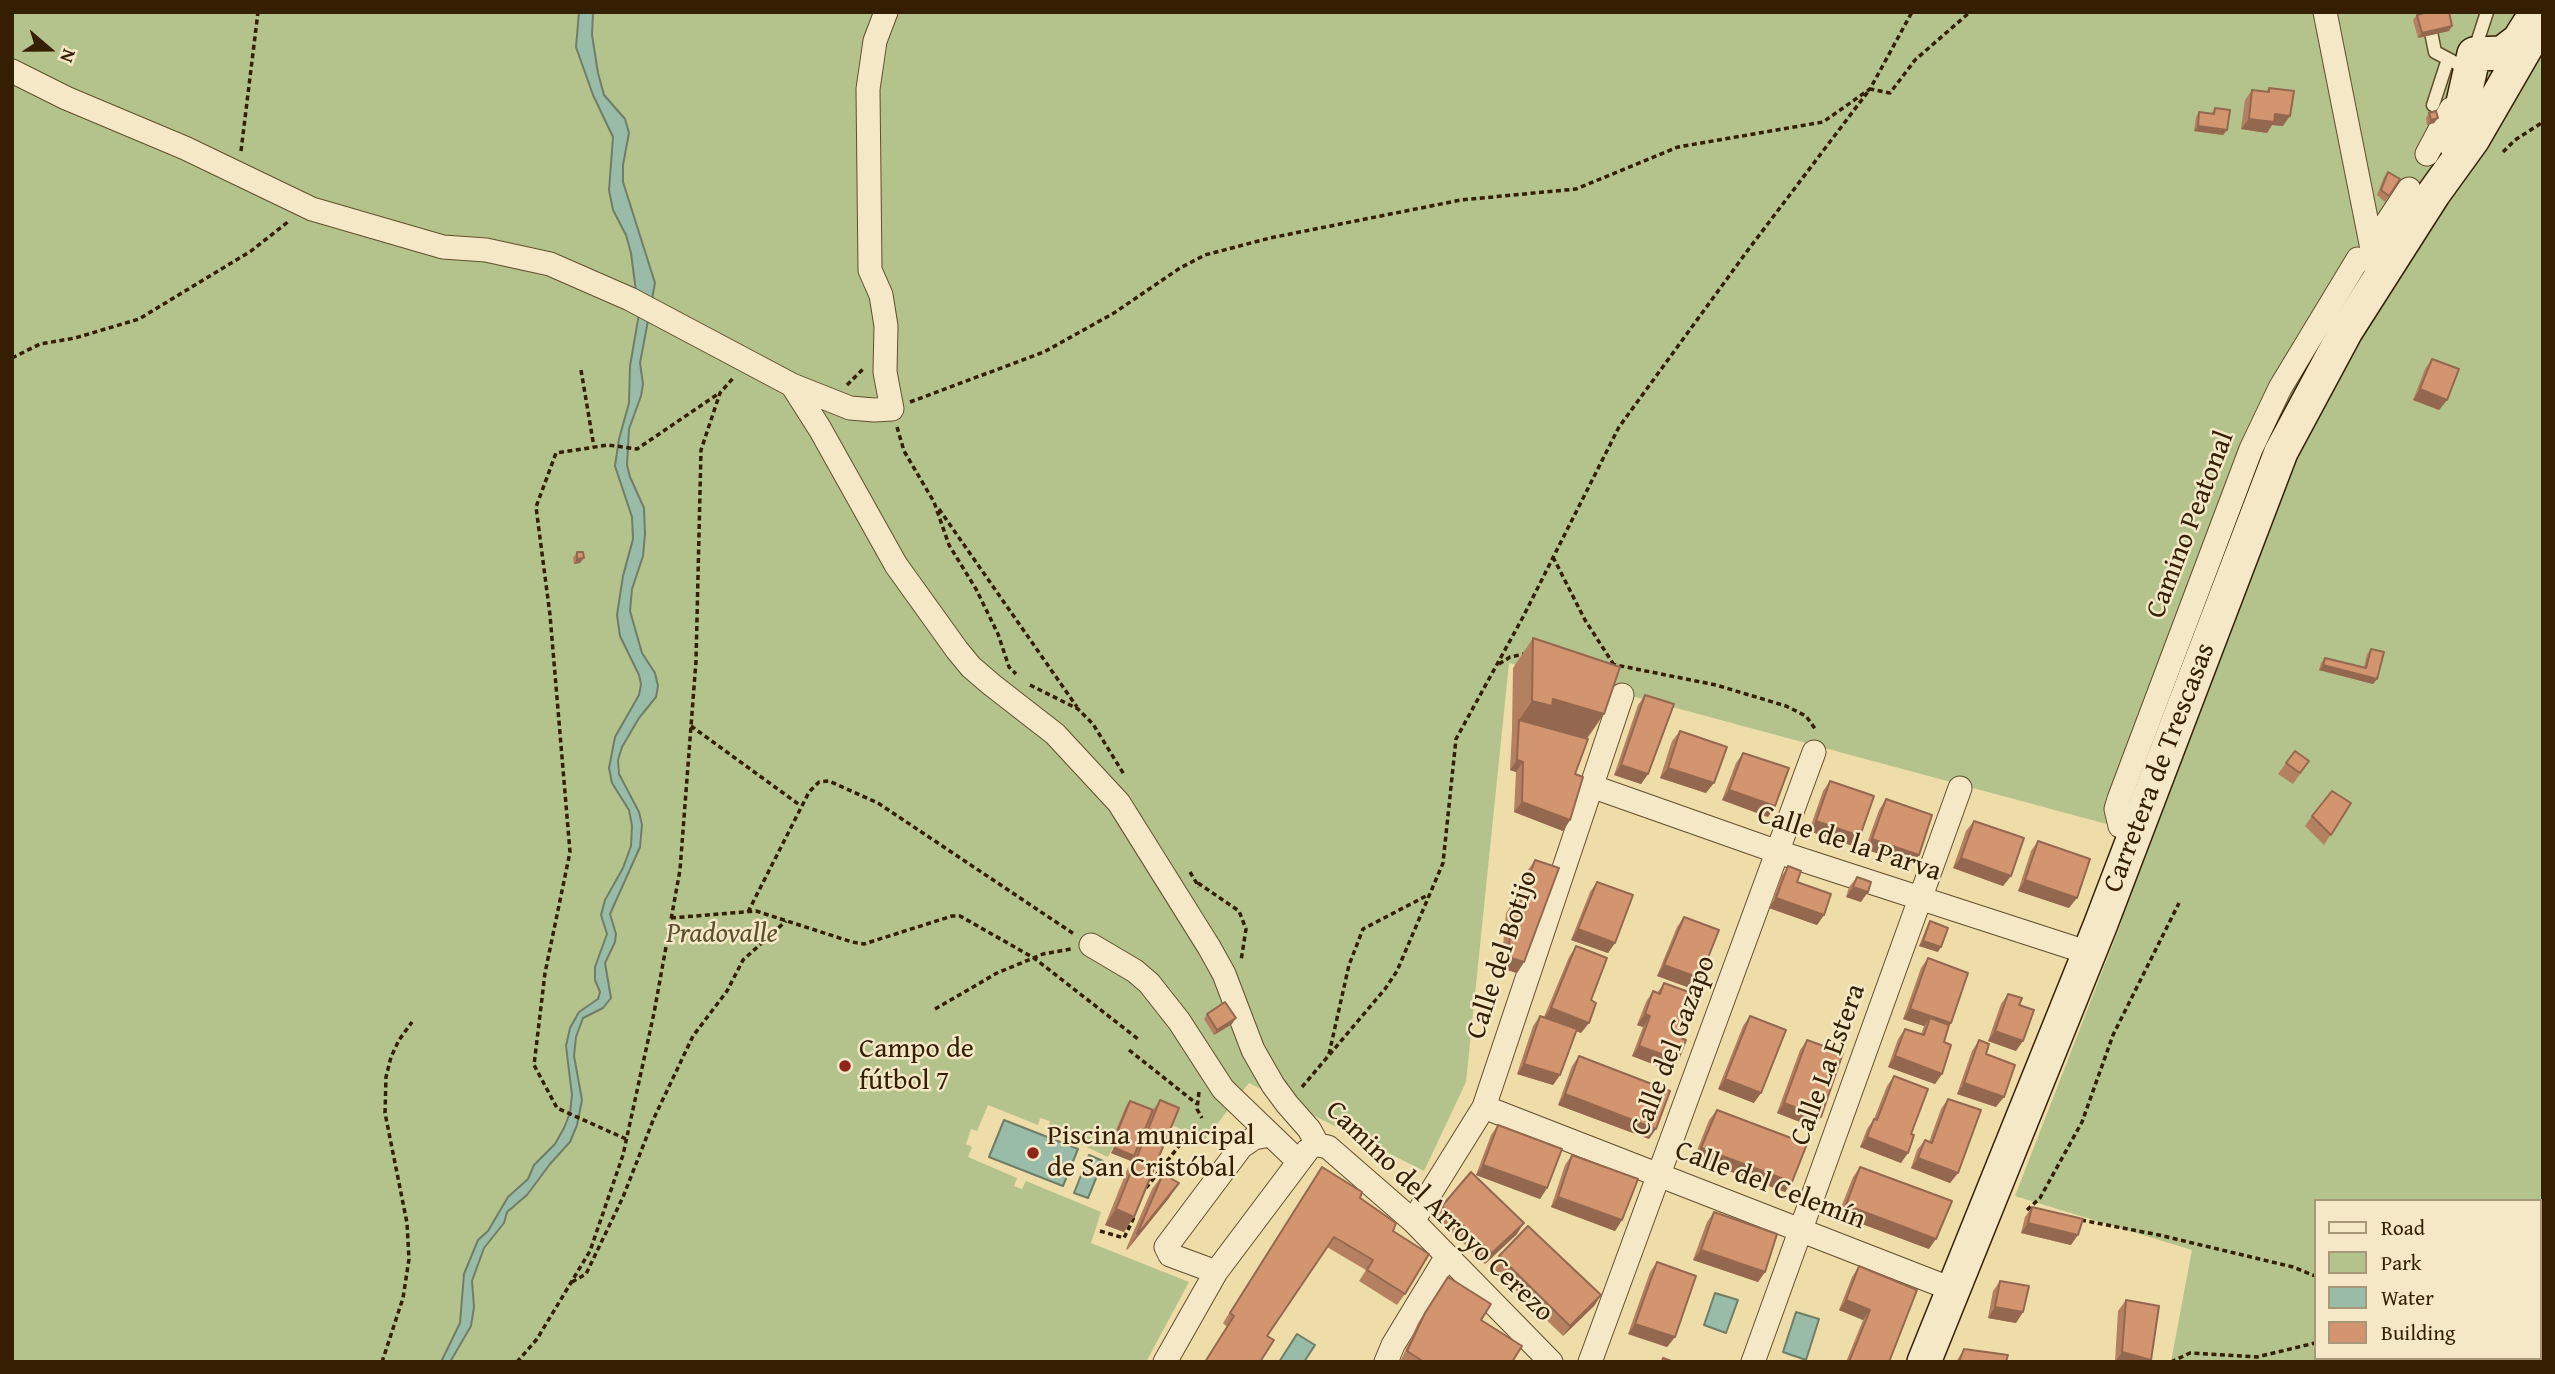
<!DOCTYPE html>
<html>
<head>
<meta charset="utf-8">
<style>
	body { margin:0 }
	#map { position:relative; width:2555px; height:1374px; overflow:hidden; background:#eedca9; font-family:"Gentium Book Plus",serif }
	canvas { display:block }
	.frame { position:absolute; inset:0; border:14px solid #341f03; pointer-events:none }
	.legend { position:absolute; left:2314px; top:1199px; width:228px; height:161px; box-sizing:border-box; background:#f4e8c7; border:2px solid #a79879; margin:0; padding:9px 12px; list-style:none; font-size:21px; color:#341f03 }
	.legend li { display:flex; align-items:center; gap:14px; height:35px }
	.legend b { width:35px; border:2px solid #a79879 }
	.north { position:absolute; left:14px; top:14px; width:70px; height:70px; -webkit-text-stroke:5px #f4e8c7; paint-order:stroke; rotate:110deg; font-size:19px; font-weight:700; line-height:28px; text-align:center; color:#341f03 }
	.north::after { content:''; display:block; margin:auto; width:24px; height:32px; background:#341f03; clip-path:polygon(50% 0,100% 100%,50% 72%,0 100%) }
</style>
</head>
<body>
<div id="map">
<canvas width="2555" height="1374"></canvas>
<div class="frame"></div>
<ul class="legend">
<li><b style="height:9px;background:#f4e8c7"></b>Road</li>
<li><b style="height:19px;background:#b4c28b"></b>Park</li>
<li><b style="height:19px;background:#99bca9"></b>Water</li>
<li><b style="height:19px;background:#d3956f"></b>Building</li>
</ul>
<div class="north">N</div>
</div>
<script>
const g = document.querySelector('canvas').getContext('2d');
g.lineJoin = 'round';
function paint(path, color) { g.fillStyle = color; g.fill(path, 'evenodd'); }
const poly = rows => new Path2D(rows.map(r => 'M' + r).join(''));
function strokePath(path, color, width, dash) { g.strokeStyle = color; g.lineWidth = width; g.lineCap = dash ? 'butt' : 'round'; g.setLineDash(dash || []); g.stroke(path); }
function write(font, color, halo, rows, align = 'center') {
  g.font = font + ' "Gentium Book Plus",serif'; g.lineWidth = 5; g.setLineDash([]); g.textBaseline = 'middle'; g.strokeStyle = halo; g.fillStyle = color; for (const [text, x, y, turn = 0] of rows) {
    g.save(); g.translate(x, y); g.rotate((+turn || 0) * Math.PI / 180); g.textAlign = isNaN(turn) ? turn : align; if (halo) g.strokeText(text, 0, 0); g.fillText(text, 0, 0); g.restore();
  }
}
paint(poly([
	[12,12,2543,12,2543,1362,2171,1362,2192,1250,2015,1196,2121,923,2098,913,2129,830,1509,663,1466,1082,1424,1171,1249,1083,1204,1141,1168,1123,1115,1136,1118,1137,1108,1157,1048,1129,1050,1121,1040,1118,1038,1125,988,1105,977,1131,971,1129,966,1144,972,1147,968,1157,1017,1178,1014,1186,1022,1189,1026,1181,1101,1212,1091,1243,1189,1282,1146,1362,12,1362],
	[2315,1201,2539,1201,2539,1358,2315,1358]
]), '#b4c28b');
const water = poly([
	[579,12,593,12,592,35,598,73,604,95,625,119,629,133,623,165,623,182,655,283,640,363,643,384,641,396,629,429,627,465,630,477,644,508,645,534,643,556,632,589,630,611,642,653,655,673,658,686,656,697,639,718,622,747,618,760,619,774,639,812,642,825,640,847,610,914,616,934,615,942,605,963,611,998,603,1008,583,1018,576,1037,574,1056,582,1100,577,1125,570,1142,550,1164,527,1195,507,1212,504,1223,484,1248,472,1281,474,1307,471,1326,450,1362,441,1362,460,1323,464,1274,478,1240,488,1231,508,1197,528,1179,534,1165,555,1144,564,1128,570,1113,572,1095,566,1046,570,1028,579,1012,598,999,600,992,595,980,595,967,607,934,601,915,605,900,623,868,631,846,632,826,629,810,612,783,609,768,615,737,639,695,641,684,639,675,620,636,617,615,623,576,633,539,632,517,615,466,619,439,629,403,630,366,639,314,631,253,626,235,613,210,609,190,613,137,593,95,576,47,579,12],
	[1004,1120,1078,1149,1063,1186,989,1157,1004,1120],
	[1089,1155,1103,1161,1088,1198,1074,1193,1089,1155],
	[1715,1293,1738,1300,1726,1333,1704,1325,1715,1293],
	[1796,1312,1819,1319,1806,1360,1783,1352,1796,1312],
	[1297,1334,1315,1345,1304,1362,1279,1362,1297,1334]
]);
paint(water, '#99bca9');
strokePath(water, '#717d67', 2);
const lane = poly([
	[2427,12,2435,52,2469,70],
	[2474,52,2487,12],
	[2433,105,2448,59]
]);
const street = poly([
	[2325,12,2378,279],
	[12,71,66,98,185,148,312,209,443,247,486,250,550,264,630,299,792,385,820,429,896,565,957,650,971,667,992,685,1055,734,1119,803,1209,947,1224,974,1253,1050,1273,1085,1287,1104,1309,1129,1318,1145,1328,1147,1413,1221,1551,1362],
	[2427,154,2451,109],
	[2378,236,2409,189],
	[792,385,850,408,874,410,892,409,885,372,886,326,881,295,870,270,868,89,875,41,886,12],
	[1591,786,1778,852,2089,953],
	[2120,826,2116,809,2119,799,2251,449,2280,388,2358,259],
	[1091,945,1135,971,1149,983,1179,1021,1223,1089,1298,1161],
	[1484,1107,1954,1290],
	[1413,1221,1484,1107,1622,695],
	[1216,1272,1170,1255,1166,1247,1241,1147,1254,1138,1270,1135],
	[1165,1362,1216,1272,1307,1151],
	[1386,1362,1393,1345,1447,1256],
	[1590,1362,1814,752],
	[1753,1362,1960,788]
]);
const secondary = poly([
	[2454,142,2474,54,2502,53,2519,40,2529,24],
	[1924,1362,2100,926,2281,452,2346,331,2434,193,2473,139,2543,18]
]);
strokePath(lane, '#624e2c', 15);
strokePath(street, '#624e2c', 25);
strokePath(secondary, '#341f03', 36);
strokePath(poly([
	[241,151,258,12],
	[2503,152,2515,140,2543,122],
	[12,358,40,344,75,338,139,319,251,251,289,221],
	[581,370,594,447],
	[847,385,864,368],
	[910,402,1044,352,1114,313,1180,268,1205,255,1270,238,1461,200,1576,189,1678,147,1823,122,1870,89,1912,12],
	[897,427,904,451,934,502,949,545,976,589,998,634,1009,667,1016,674],
	[939,509,1077,707],
	[1553,557,1585,620,1614,665],
	[1499,664,1510,657,1524,654],
	[1611,664,1716,685,1786,706,1806,716,1816,730],
	[1030,685,1078,709,1093,724,1125,776],
	[691,726,801,806],
	[1190,872,1199,887],
	[1198,883,1239,911,1246,929,1241,961],
	[748,912,809,792,819,782,829,781,878,803,1074,934],
	[671,918,756,911,852,942,864,944,952,916,960,916,1034,958,1138,1039],
	[935,1009,997,973,1043,954,1071,949],
	[1129,1050,1197,1104],
	[1329,1054,1349,965,1363,929,1428,895],
	[1302,1087,1385,989,1397,971,1443,863,1456,739,1523,617,1619,427,1748,250,1870,89,1890,93,1915,60,1970,12],
	[1199,1092,1197,1109,1202,1118],
	[626,1139,557,1108,534,1065,545,973,570,852,550,615,536,507,556,453,608,445,637,449,718,394],
	[1146,1188,1190,1132],
	[2027,1210,2040,1198,2082,1122,2113,1035,2179,903],
	[2081,1220,2159,1235,2293,1267,2315,1276],
	[1100,1231,1124,1238,1135,1215],
	[572,1282,586,1274,623,1197,654,1118,693,1036,727,991,743,960,786,921],
	[2539,1291,2543,1290],
	[2420,1358,2425,1362],
	[382,1362,403,1298,409,1259,407,1223,385,1113,386,1077,391,1057,399,1040,412,1022],
	[517,1362,537,1339,590,1251,623,1155,654,1013,680,870,696,661,701,450,720,393,734,377],
	[2171,1362,2190,1353,2257,1357,2315,1343]
]), '#341f03', 3.5, [5, 3.5]);
strokePath(lane, '#f4e8c7', 12);
strokePath(street, '#f4e8c7', 23);
strokePath(secondary, '#f4e8c7', 33);
paint(poly([
	[2417,15,2449,31,2418,38,2413,20],
	[2269,88,2283,126,2272,125,2267,133,2241,129,2245,100,2252,90,2266,92],
	[2215,108,2227,130,2223,135,2194,131,2196,117,2199,112,2211,114],
	[2429,113,2438,118,2434,123,2427,125,2426,118],
	[2388,172,2400,179,2385,202,2377,195,2384,177],
	[2432,359,2447,400,2439,410,2413,400,2425,369],
	[577,552,580,563,574,564,573,558],
	[1533,638,1604,714,1587,739,1575,774,1570,820,1563,831,1514,812,1516,772,1510,770,1512,730,1513,668],
	[2371,649,2377,679,2373,684,2319,670,2321,663,2325,658,2364,667,2367,654],
	[1645,695,1648,774,1641,784,1614,775,1638,705],
	[1680,731,1706,793,1660,778,1672,741],
	[2295,751,2309,761,2293,784,2278,774],
	[1743,753,1775,806,1768,817,1722,800,1736,763],
	[1830,781,1853,846,1809,831,1823,791],
	[1886,799,1919,855,1911,865,1865,849,1879,810],
	[2351,803,2324,845,2305,826,2312,816],
	[1974,821,2011,876,2003,886,1953,868,1966,831],
	[2038,841,2069,908,2018,891,2031,851],
	[1535,860,1524,962,1517,973,1501,968,1506,913,1513,902,1516,904,1528,870],
	[1788,866,1797,882,1824,915,1817,925,1769,908,1781,877],
	[1857,877,1861,902,1846,897,1849,887],
	[1597,882,1615,943,1608,953,1571,940,1590,892],
	[1684,917,1693,989,1657,976,1677,927],
	[1930,921,1938,952,1919,946,1927,926],
	[1576,946,1591,1000,1581,1033,1576,1031,1560,1075,1553,1085,1517,1074,1533,1026,1540,1016,1544,1017,1569,957],
	[1928,958,1951,1023,1948,1027,1944,1042,1942,1074,1935,1084,1888,1067,1898,1039,1905,1029,1921,1034,1924,1026,1903,1019,1921,968],
	[1664,983,1681,1038,1678,1060,1671,1071,1632,1056,1643,1027,1637,1025,1646,1002,1653,991,1657,993],
	[2008,994,2019,1005,2016,1051,1988,1041,2001,1004],
	[1207,1014,1232,1024,1214,1035,1204,1019],
	[1750,1016,1754,1103,1718,1089,1743,1026],
	[1807,1040,1813,1127,1777,1113,1800,1050],
	[1979,1040,1986,1054,1996,1107,1957,1094,1972,1051],
	[1579,1056,1649,1139,1558,1105,1572,1066],
	[1894,1076,1911,1134,1901,1163,1860,1147,1867,1129,1874,1119,1887,1086],
	[1948,1099,1958,1173,1950,1183,1911,1168,1917,1150,1925,1140,1929,1142,1941,1109],
	[1160,1100,1124,1232,1105,1225,1131,1160,1131,1161,1111,1153,1118,1137,1114,1135,1126,1106,1130,1101,1153,1110],
	[1717,1110,1792,1182,1785,1192,1694,1158,1709,1120],
	[1498,1125,1547,1188,1540,1199,1476,1175,1491,1135],
	[1572,1155,1622,1220,1615,1231,1551,1207,1565,1165],
	[1322,1167,1360,1198,1393,1231,1405,1294,1397,1305,1359,1281,1366,1270,1327,1247,1267,1336,1227,1327,1223,1323],
	[1860,1167,1929,1249,1838,1215,1853,1177],
	[1163,1174,1169,1198,1127,1250,1126,1249,1152,1189],
	[1442,1206,1517,1234,1485,1264,1435,1216],
	[2032,1207,2071,1245,2021,1233,2025,1217],
	[1714,1212,1765,1272,1758,1282,1693,1260,1707,1222],
	[1499,1256,1601,1295,1594,1306,1563,1336,1491,1266],
	[1657,1262,1675,1337,1667,1347,1628,1334,1650,1272],
	[1859,1266,1889,1362,1846,1362,1863,1320,1839,1310,1852,1277],
	[1448,1277,1481,1320,1512,1362,1400,1362,1418,1323],
	[2000,1281,2023,1312,2016,1323,1988,1318,1993,1291],
	[2126,1300,2150,1362,2115,1362,2118,1311],
	[1964,1349,2006,1362,1956,1362]
]), '#b5805f');
paint(poly([
	[2452,26,2449,31,2418,38,2422,33],
	[2275,114,2290,116,2283,126,2272,125,2267,133,2241,129,2249,119],
	[2438,118,2434,123,2427,125,2431,120],
	[2198,126,2227,130,2223,135,2194,131],
	[2420,389,2447,400,2439,410,2413,400],
	[584,558,580,563,574,564,577,559],
	[2323,665,2377,679,2373,684,2319,670],
	[1553,699,1604,714,1583,743,1519,720,1532,701],
	[1517,760,1523,762,1516,772,1510,770],
	[1621,765,1648,774,1641,784,1614,775],
	[1668,768,1714,783,1706,793,1660,778],
	[1729,790,1775,806,1768,817,1722,800],
	[1522,802,1570,820,1563,831,1514,812],
	[1816,821,1860,836,1853,846,1809,831],
	[1872,839,1919,855,1911,865,1865,849],
	[1961,858,2011,876,2003,886,1953,868],
	[2025,880,2077,898,2069,908,2018,891],
	[1853,887,1868,892,1861,902,1846,897],
	[1776,898,1824,915,1817,925,1769,908],
	[1578,929,1615,943,1608,953,1571,940],
	[1923,941,1941,947,1938,952,1919,946],
	[1508,957,1524,962,1517,973,1501,968],
	[1664,965,1700,978,1693,989,1657,976],
	[1551,1008,1589,1023,1581,1033,1544,1018],
	[1910,1009,1951,1023,1944,1033,1930,1018,1924,1026,1903,1019],
	[1645,1014,1650,1016,1643,1027,1637,1025],
	[1236,1018,1232,1024,1214,1035,1217,1030],
	[1995,1031,2023,1041,2016,1051,1988,1041],
	[1639,1046,1678,1060,1671,1071,1632,1056],
	[1895,1056,1942,1074,1935,1084,1888,1067],
	[1524,1064,1560,1075,1553,1085,1517,1074],
	[1725,1079,1761,1093,1754,1103,1718,1089],
	[1964,1083,2004,1097,1996,1107,1957,1094],
	[1565,1094,1656,1129,1649,1139,1558,1105],
	[1784,1103,1821,1117,1813,1127,1777,1113],
	[1118,1130,1121,1132,1118,1137,1114,1135],
	[1867,1137,1908,1153,1901,1163,1860,1147],
	[1115,1148,1134,1156,1131,1161,1111,1153],
	[1701,1148,1792,1182,1785,1192,1694,1158],
	[1918,1158,1958,1173,1950,1183,1911,1168],
	[1483,1165,1547,1188,1540,1199,1476,1175],
	[1179,1183,1169,1198,1127,1250,1138,1234],
	[1558,1197,1622,1220,1615,1231,1551,1207],
	[1846,1205,1936,1239,1929,1249,1838,1215],
	[1116,1209,1134,1217,1124,1232,1105,1225],
	[1524,1223,1517,1234,1485,1264,1492,1253],
	[2028,1223,2078,1235,2071,1245,2021,1233],
	[1701,1250,1765,1272,1758,1282,1693,1260],
	[1601,1295,1594,1306,1563,1336,1570,1326],
	[1846,1300,1870,1310,1863,1320,1839,1310],
	[1995,1307,2023,1312,2016,1323,1988,1318],
	[1635,1324,1675,1337,1667,1347,1628,1334],
	[2122,1352,2151,1360,2150,1362,2115,1362]
]), '#94684e');
const building = poly([
	[2428,12,2449,12,2452,26,2422,33,2417,15,2428,12],
	[2269,88,2294,91,2290,116,2275,114,2274,122,2249,119,2252,90,2269,92,2269,88],
	[2215,108,2230,110,2227,130,2198,126,2199,112,2214,114,2215,108],
	[2436,111,2438,118,2431,120,2429,113,2436,111],
	[2388,172,2400,179,2389,196,2381,190,2388,172],
	[2432,359,2459,369,2447,400,2420,389,2432,359],
	[577,552,583,552,584,558,577,559,577,552],
	[1533,638,1620,667,1604,714,1553,699,1552,706,1532,701,1533,638],
	[2371,649,2384,652,2377,679,2323,665,2325,658,2366,668,2371,649],
	[1645,695,1674,704,1648,774,1621,765,1645,695],
	[1519,720,1588,739,1575,774,1583,777,1570,820,1522,802,1523,762,1517,760,1519,720],
	[1680,731,1727,747,1714,783,1668,768,1680,731],
	[2295,751,2309,761,2300,773,2286,763,2295,751],
	[1743,753,1789,768,1775,806,1729,790,1743,753],
	[1830,781,1874,796,1860,836,1816,821,1830,781],
	[2332,791,2351,803,2331,835,2312,816,2332,791],
	[1886,799,1932,815,1919,855,1872,839,1886,799],
	[1974,821,2024,838,2011,876,1961,858,1974,821],
	[2038,841,2090,859,2077,898,2025,880,2038,841],
	[1535,860,1559,868,1524,962,1508,957,1513,902,1519,906,1535,860],
	[1788,866,1801,871,1797,882,1831,894,1824,915,1776,898,1788,866],
	[1857,877,1871,882,1868,892,1853,887,1857,877],
	[1597,882,1633,895,1615,943,1578,929,1597,882],
	[1684,917,1719,930,1700,978,1664,965,1684,917],
	[1930,921,1948,928,1941,947,1923,941,1930,921],
	[1576,946,1607,958,1591,1000,1596,1003,1589,1023,1551,1008,1576,946],
	[1928,958,1968,973,1951,1023,1910,1009,1928,958],
	[1664,983,1697,995,1681,1038,1686,1040,1678,1060,1639,1046,1650,1016,1645,1014,1653,991,1660,994,1664,983],
	[2008,994,2022,998,2019,1005,2034,1010,2023,1041,1995,1031,2008,994],
	[1225,1002,1236,1018,1217,1030,1207,1014,1225,1002],
	[1540,1016,1577,1029,1560,1075,1524,1064,1540,1016],
	[1750,1016,1786,1030,1761,1093,1725,1079,1750,1016],
	[1930,1018,1949,1025,1944,1042,1951,1045,1942,1074,1895,1056,1905,1029,1924,1035,1930,1018],
	[1807,1040,1843,1053,1821,1117,1784,1103,1807,1040],
	[1979,1040,1989,1044,1986,1054,2015,1065,2004,1097,1964,1083,1979,1040],
	[1579,1056,1670,1091,1656,1129,1565,1094,1579,1056],
	[1894,1076,1928,1089,1911,1134,1914,1135,1908,1153,1867,1137,1874,1119,1877,1120,1894,1076],
	[1948,1099,1981,1110,1958,1173,1918,1158,1925,1140,1932,1143,1948,1099],
	[1160,1100,1179,1108,1134,1217,1116,1209,1160,1100],
	[1130,1101,1153,1110,1134,1156,1115,1148,1121,1132,1118,1130,1130,1101],
	[1717,1110,1807,1144,1792,1182,1701,1148,1717,1110],
	[1498,1125,1562,1149,1547,1188,1483,1165,1498,1125],
	[1572,1155,1638,1179,1622,1220,1558,1197,1572,1155],
	[1322,1167,1362,1192,1360,1198,1396,1223,1393,1231,1429,1254,1405,1294,1367,1270,1373,1260,1334,1237,1267,1336,1274,1340,1260,1362,1205,1362,1234,1316,1230,1313,1322,1167],
	[1860,1167,1952,1201,1936,1239,1846,1205,1860,1167],
	[1471,1172,1524,1223,1492,1253,1442,1206,1471,1172],
	[1163,1174,1179,1183,1138,1234,1137,1234,1163,1174],
	[2032,1207,2083,1219,2078,1235,2028,1223,2032,1207],
	[1714,1212,1777,1234,1765,1272,1701,1250,1714,1212],
	[1528,1226,1601,1295,1570,1326,1499,1256,1528,1226],
	[1657,1262,1696,1276,1675,1337,1635,1324,1657,1262],
	[1859,1266,1917,1290,1889,1362,1849,1362,1870,1310,1846,1300,1859,1266],
	[1448,1277,1491,1304,1481,1320,1522,1346,1512,1362,1424,1362,1407,1351,1425,1313,1448,1277],
	[2000,1281,2029,1286,2023,1312,1995,1307,2000,1281],
	[2126,1300,2159,1306,2151,1360,2122,1352,2126,1300],
	[1964,1349,2008,1355,2006,1362,1959,1362,1964,1349],
	[1663,1358,1674,1362,1662,1362,1663,1358]
]);
paint(building, '#d3956f');
strokePath(building, '#94684e', 2);
for (const [x, y, r, color] of [
	[845,1066,7,"#8f2418"],
	[1033,1153,7,"#8f2418"]
]) { const dot = new Path2D(); dot.arc(x, y, r, 0, 2 * Math.PI); g.fillStyle = color; g.fill(dot); strokePath(dot, '#f4e8c7', 2.5); }
write('28px', '#341f03', '#f4e8c7', [
	["Camino Peatonal",2191,525,-69],
	["Carretera de Trescasas",2160,768,-69],
	["Calle de la Parva",1849,844,18],
	["Calle del Botijo",1503,955,-72],
	["Calle del Gazapo",1674,1046,-69],
	["Calle La Estera",1829,1065,-70],
	["Calle del Celemín",1770,1186,21],
	["Camino del Arroyo Cerezo",1439,1212,44]
]);
write('italic 28px', '#5a502c', '#f4e8c7', [
	["Pradovalle",722,935]
]);
write('28px', '#341f03', '#f4e8c7', [
	["Campo de",859,1050],
	["fútbol 7",859,1082],
	["Piscina municipal",1047,1137],
	["de San Cristóbal",1047,1169]
], 'left');
</script>
</body>
</html>
